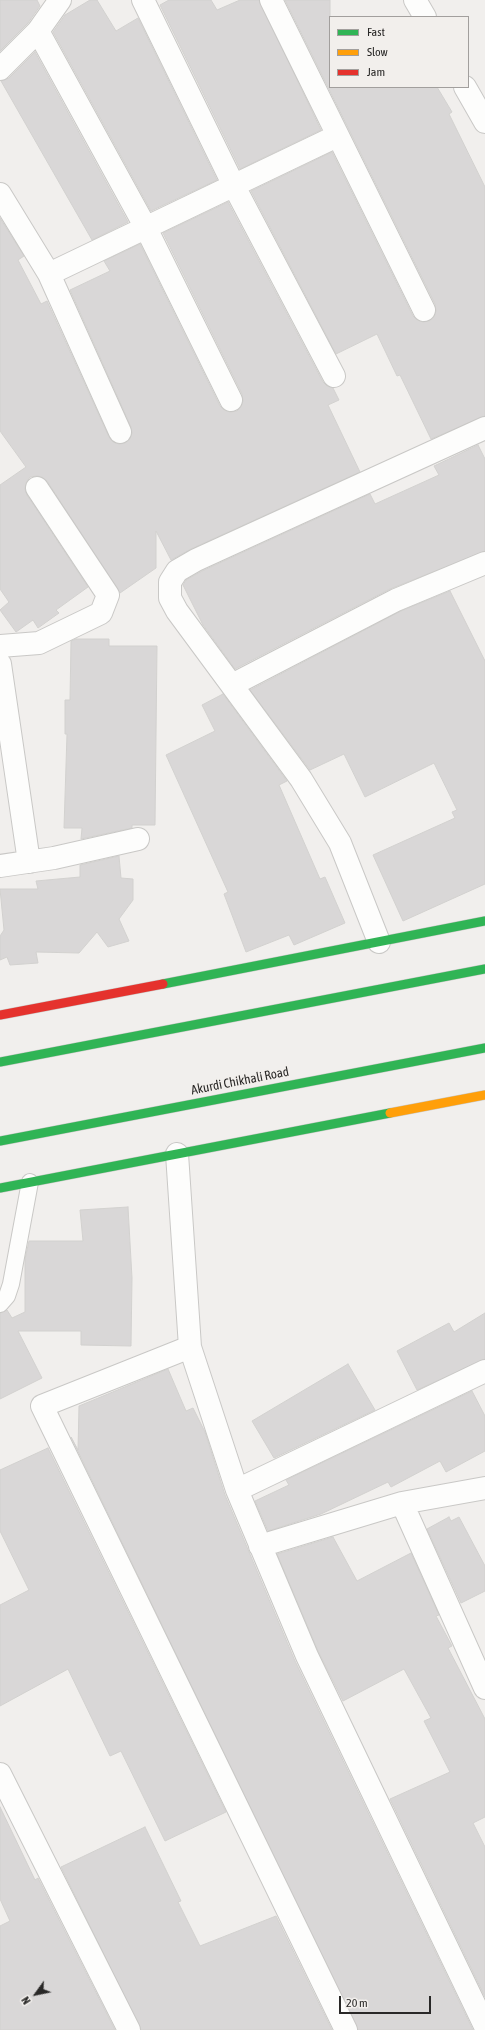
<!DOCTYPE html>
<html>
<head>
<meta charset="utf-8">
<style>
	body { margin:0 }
	#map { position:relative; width:485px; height:2030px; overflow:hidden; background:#f1efed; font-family:"Asap Condensed",sans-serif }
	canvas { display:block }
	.legend { position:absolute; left:329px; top:16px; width:140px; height:72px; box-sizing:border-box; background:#f2efec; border:1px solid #a29f9d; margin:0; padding:5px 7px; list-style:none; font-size:12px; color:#292827 }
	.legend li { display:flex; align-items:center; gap:8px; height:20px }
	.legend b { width:20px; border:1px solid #a29f9d }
	.north { position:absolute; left:16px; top:1974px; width:40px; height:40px; -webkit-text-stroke:3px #f2efec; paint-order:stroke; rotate:237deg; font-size:11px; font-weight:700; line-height:16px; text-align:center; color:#292827 }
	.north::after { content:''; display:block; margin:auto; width:14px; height:18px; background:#292827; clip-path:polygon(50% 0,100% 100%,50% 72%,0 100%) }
	.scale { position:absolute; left:339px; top:1996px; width:92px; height:18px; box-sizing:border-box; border:2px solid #292827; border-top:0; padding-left:5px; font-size:12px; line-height:14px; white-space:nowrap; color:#292827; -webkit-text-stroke:3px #f2efec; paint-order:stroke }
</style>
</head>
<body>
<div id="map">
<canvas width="485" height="2030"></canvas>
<ul class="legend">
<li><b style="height:5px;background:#30b455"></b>Fast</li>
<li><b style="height:5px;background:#ff9f0a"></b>Slow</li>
<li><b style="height:5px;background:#e5322d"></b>Jam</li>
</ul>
<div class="north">N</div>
<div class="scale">20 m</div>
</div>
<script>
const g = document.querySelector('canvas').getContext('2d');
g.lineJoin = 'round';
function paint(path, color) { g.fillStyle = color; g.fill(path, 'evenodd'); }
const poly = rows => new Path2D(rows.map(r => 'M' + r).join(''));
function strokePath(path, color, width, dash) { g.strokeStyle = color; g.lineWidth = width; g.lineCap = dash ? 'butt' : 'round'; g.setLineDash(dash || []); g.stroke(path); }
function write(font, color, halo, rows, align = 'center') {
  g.font = font + ' "Asap Condensed",sans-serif'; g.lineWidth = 3; g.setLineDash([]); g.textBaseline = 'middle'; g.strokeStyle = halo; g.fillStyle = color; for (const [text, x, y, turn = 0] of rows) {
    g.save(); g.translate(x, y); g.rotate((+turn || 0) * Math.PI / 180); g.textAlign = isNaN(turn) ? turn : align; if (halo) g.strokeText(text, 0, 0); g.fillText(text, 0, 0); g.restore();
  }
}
const building = poly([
	[0,0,37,0,40,6,28,23,0,51,0,0],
	[90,0,97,0,116,31,138,18,217,180,151,211,53,32,65,15,90,0],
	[169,0,211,0,217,10,240,0,259,0,321,130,240,169,160,5,169,0],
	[285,0,330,0,330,87,437,87,452,112,449,114,485,187,485,416,431,439,400,375,397,376,377,334,336,354,251,191,332,152,413,316,417,320,423,322,429,321,434,317,436,311,435,304,285,0],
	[35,52,128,222,92,240,1,81,9,78,35,52],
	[228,202,323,382,327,386,333,388,339,400,328,405,360,472,191,549,171,560,156,531,156,568,120,593,47,481,42,477,37,476,30,477,26,483,25,489,27,495,88,587,56,610,59,613,38,628,33,620,16,632,0,610,9,602,0,589,0,485,26,467,0,431,0,218,24,256,18,260,41,304,47,301,109,437,113,442,119,444,125,443,130,439,132,433,131,427,70,290,110,271,104,261,140,244,220,406,224,410,230,412,237,411,241,407,243,401,242,394,163,233,228,202],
	[478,445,485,459,485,551,390,589,235,669,203,625,183,585,186,580,202,571,370,494,375,504,439,475,434,466,478,445],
	[450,591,485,661,485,884,403,921,373,855,455,818,452,812,457,810,434,763,365,797,344,754,310,770,250,690,401,611,450,591],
	[76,639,109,639,109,646,157,646,155,825,132,825,132,828,81,839,82,828,64,828,67,734,65,734,65,700,70,700,71,641,76,639],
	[223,694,287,781,279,785,320,879,325,877,345,923,294,945,289,935,246,952,224,894,228,892,166,755,215,731,202,705,223,694],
	[119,856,121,878,133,879,133,900,119,919,129,941,108,947,97,932,79,953,36,952,38,963,10,965,7,957,0,960,0,936,4,930,0,889,38,889,36,881,80,877,80,865,119,856],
	[128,1207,132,1278,131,1346,81,1345,81,1331,18,1331,42,1378,0,1399,0,1313,7,1310,12,1318,25,1312,25,1259,29,1241,83,1241,80,1210,128,1207],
	[485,1313,485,1359,417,1390,397,1351,449,1323,454,1332,485,1313],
	[348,1364,375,1410,274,1458,252,1421,348,1364],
	[168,1369,186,1411,193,1408,205,1432,225,1495,295,1661,473,2030,358,2030,71,1437,78,1450,79,1406,168,1369],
	[472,1391,485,1416,485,1451,446,1472,440,1461,391,1487,388,1482,321,1514,268,1531,255,1501,289,1485,286,1480,472,1391],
	[48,1448,226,1812,165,1841,121,1751,110,1756,68,1669,0,1706,0,1605,29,1590,0,1531,0,1470,48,1448],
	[449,1517,451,1521,459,1517,485,1566,485,1591,461,1603,427,1529,449,1517],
	[333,1537,357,1581,411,1553,439,1615,436,1616,452,1646,448,1648,485,1719,485,1817,473,1823,485,1847,485,1997,390,1799,450,1772,424,1721,431,1718,404,1669,343,1701,318,1651,277,1554,333,1537],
	[0,1807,35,1880,38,1878,115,2030,0,2030,0,1926,10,1921,0,1899,0,1807],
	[145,1827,181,1901,178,1902,200,1946,276,1916,332,2030,141,2030,61,1867,145,1827]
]);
paint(building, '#d9d7d7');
strokePath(building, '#d2d1cf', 1);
const lane = poly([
	[0,1304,7,1296,11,1284,30,1182]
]);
const street = poly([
	[143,0,234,186,334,376],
	[271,0,424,310],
	[415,0,425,17],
	[38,31,146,228,231,400],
	[0,69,38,31,60,0],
	[465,87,485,122],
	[0,194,49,274,120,432],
	[49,274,337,136],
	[0,646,39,643,101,613,108,595,37,488],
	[0,664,29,862],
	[232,685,396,600,485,563],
	[0,866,54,858,138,839],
	[379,942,340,843,301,779,177,611,170,598,170,582,177,571,196,560,485,428],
	[177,1154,190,1347,237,1490,307,1656,485,2026],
	[190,1347,42,1406,346,2030],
	[237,1490,485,1371],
	[402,1503,485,1688],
	[260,1546,402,1503,485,1488],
	[0,1774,129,2030]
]);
const fast = poly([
	[163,984,485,921],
	[0,1062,485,969],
	[0,1141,485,1048],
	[0,1188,390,1113]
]);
const slow = poly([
	[390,1113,485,1095]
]);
const jam = poly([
	[0,1015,163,984]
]);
strokePath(lane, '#c9c8c6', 18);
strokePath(street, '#c9c8c6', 24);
strokePath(fast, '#c9c8c6', 10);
strokePath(slow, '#c9c8c6', 10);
strokePath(jam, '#c9c8c6', 10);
strokePath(lane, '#fdfdfc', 16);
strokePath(street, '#fdfdfc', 22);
strokePath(fast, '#30b455', 9);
strokePath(slow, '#ff9f0a', 9);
strokePath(jam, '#e5322d', 9);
write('13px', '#292827', '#f2efec', [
	["Akurdi Chikhali Road",240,1081,-11]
]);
</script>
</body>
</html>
